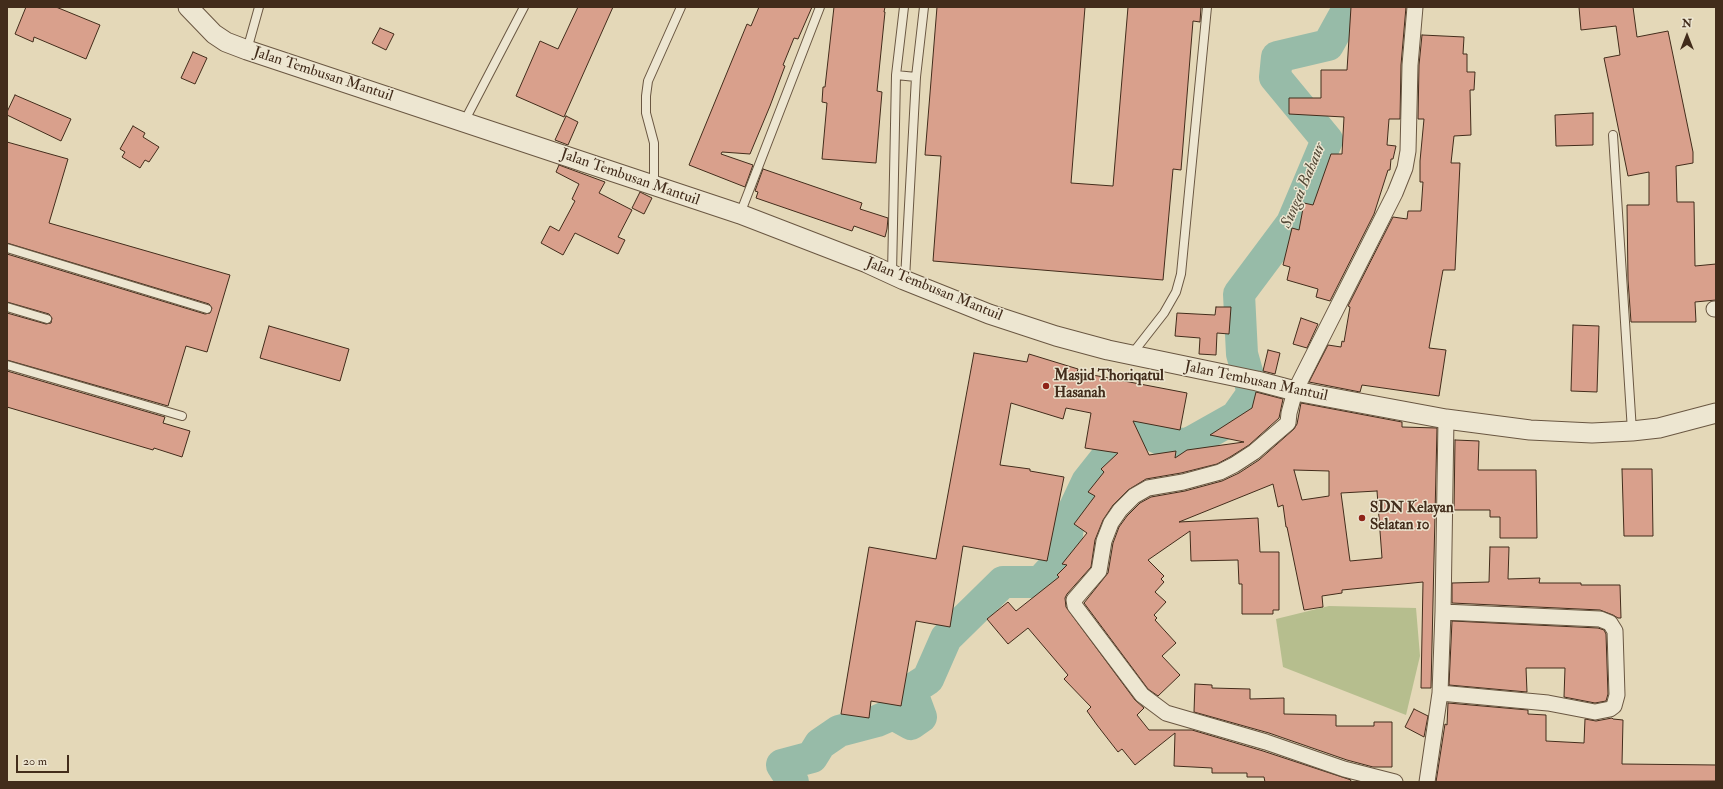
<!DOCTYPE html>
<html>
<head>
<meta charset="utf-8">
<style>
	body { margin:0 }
	#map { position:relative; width:1723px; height:789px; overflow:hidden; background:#e4d8b8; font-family:"IM FELL Double Pica",serif }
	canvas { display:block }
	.frame { position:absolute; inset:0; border:8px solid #422c1b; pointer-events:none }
	.north { position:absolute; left:1667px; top:16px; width:40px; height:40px; -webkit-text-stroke:3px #ede6d1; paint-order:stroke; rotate:0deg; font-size:11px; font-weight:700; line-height:16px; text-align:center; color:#422c1b }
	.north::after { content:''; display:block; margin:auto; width:14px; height:18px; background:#422c1b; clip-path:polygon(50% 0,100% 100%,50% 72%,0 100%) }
	.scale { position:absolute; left:16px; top:755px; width:53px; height:18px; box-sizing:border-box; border:2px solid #422c1b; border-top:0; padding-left:5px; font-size:12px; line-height:14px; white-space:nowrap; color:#422c1b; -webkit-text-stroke:3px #ede6d1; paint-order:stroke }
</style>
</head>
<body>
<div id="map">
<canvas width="1723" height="789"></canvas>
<div class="frame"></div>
<div class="north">N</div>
<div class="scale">20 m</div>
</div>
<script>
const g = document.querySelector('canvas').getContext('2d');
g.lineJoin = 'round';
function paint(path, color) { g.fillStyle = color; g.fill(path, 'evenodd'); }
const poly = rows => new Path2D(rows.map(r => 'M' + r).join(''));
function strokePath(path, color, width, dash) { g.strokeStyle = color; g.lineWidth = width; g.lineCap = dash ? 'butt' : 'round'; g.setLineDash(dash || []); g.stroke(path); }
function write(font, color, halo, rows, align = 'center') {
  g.font = font + ' "IM FELL Double Pica",serif'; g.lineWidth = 3; g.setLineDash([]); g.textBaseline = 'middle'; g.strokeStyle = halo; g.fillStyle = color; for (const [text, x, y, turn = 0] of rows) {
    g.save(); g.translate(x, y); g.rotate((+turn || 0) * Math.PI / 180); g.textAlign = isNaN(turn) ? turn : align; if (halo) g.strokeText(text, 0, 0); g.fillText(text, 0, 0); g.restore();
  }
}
paint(poly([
	[1329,606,1416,608,1420,656,1406,715,1283,667,1276,619]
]), '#b6be8e');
strokePath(poly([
	[793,782,782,765,812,757,820,744,839,731,877,721,893,714,911,724,921,717,911,690,928,679,946,638,1003,582,1040,582,1064,556,1069,520,1087,482,1121,439,1131,432,1142,430,1168,443,1188,444,1236,417,1253,393,1242,354,1239,294,1292,223,1327,140,1275,77,1277,57,1328,45,1349,7]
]), '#97bba8', 32);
const building = poly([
	[26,7,56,7,100,25,86,59,34,37,33,42,15,34,26,7],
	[578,7,613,7,564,117,516,96,540,41,558,49,578,7],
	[759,7,812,7,798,39,794,38,783,65,785,66,770,106,750,154,722,152,721,154,753,165,745,187,689,165,747,24,751,26,759,7],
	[834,7,885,7,884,12,885,12,877,91,882,92,876,163,822,159,827,103,822,102,823,87,825,87,834,7],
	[937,7,1085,7,1071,183,1113,186,1128,7,1201,7,1200,22,1193,21,1181,170,1173,169,1163,280,933,261,941,156,925,155,937,7],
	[1351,7,1406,7,1401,65,1400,119,1389,119,1387,145,1396,146,1393,159,1391,159,1390,170,1388,170,1374,214,1330,301,1316,297,1318,289,1287,280,1290,267,1283,265,1292,228,1299,230,1304,203,1313,205,1331,154,1342,154,1344,117,1289,114,1289,98,1321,98,1321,70,1347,70,1351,7],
	[1579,7,1633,7,1637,37,1668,31,1693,152,1693,163,1676,166,1677,202,1694,202,1695,266,1716,264,1716,300,1695,302,1696,322,1631,322,1628,280,1627,205,1649,205,1649,172,1628,176,1604,58,1620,55,1616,26,1581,30,1579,7],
	[380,28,394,34,386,50,372,43,380,28],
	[1422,35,1464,37,1463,54,1467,54,1467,72,1475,72,1474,90,1470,90,1471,135,1454,136,1451,163,1460,163,1455,270,1443,270,1429,348,1446,350,1439,396,1362,385,1360,392,1309,382,1328,345,1341,347,1342,341,1344,342,1350,307,1348,306,1393,217,1407,219,1408,211,1421,211,1423,182,1420,182,1420,161,1424,119,1418,119,1419,65,1422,35],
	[193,52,207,58,195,84,181,78,193,52],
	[15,95,71,119,61,141,7,115,7,112,15,95],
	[1593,113,1593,145,1556,146,1555,115,1593,113],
	[566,116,578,122,568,145,555,140,566,116],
	[133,126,145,133,143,137,159,147,149,162,145,160,140,168,122,157,125,152,120,149,133,126],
	[7,142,68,159,49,223,230,275,207,352,186,346,168,406,7,360,7,313,46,324,51,323,52,318,49,314,7,302,7,254,205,314,210,313,212,308,209,304,7,243,7,142],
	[559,165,605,182,599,193,632,210,618,237,625,240,618,254,575,233,563,255,541,243,550,226,559,231,575,201,572,199,579,184,556,172,559,165],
	[763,169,862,203,860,209,888,218,887,229,885,237,854,226,852,231,756,198,758,192,755,191,763,169],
	[640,192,652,198,644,214,632,208,640,192],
	[1216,307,1231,307,1229,334,1217,333,1216,355,1199,354,1200,338,1175,336,1177,313,1215,315,1216,307],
	[1301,318,1318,324,1307,348,1293,344,1301,318],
	[1573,325,1599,326,1597,392,1571,391,1573,325],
	[269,326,349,349,340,381,260,358,269,326],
	[1268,350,1280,353,1275,374,1263,371,1268,350],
	[974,353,1027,362,1029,354,1078,369,1077,372,1187,393,1180,430,1133,421,1149,455,1176,451,1175,458,1187,450,1244,442,1210,435,1252,408,1256,392,1283,399,1279,418,1249,445,1230,457,1217,464,1181,473,1146,479,1128,490,1113,505,1103,520,1095,540,1091,567,1067,594,1065,598,1066,607,1135,700,1144,708,1137,715,1149,730,1192,730,1263,751,1351,780,1350,782,1265,782,1264,777,1247,777,1247,773,1212,773,1212,768,1174,766,1175,733,1135,765,1122,749,1118,752,1097,725,1087,711,1091,707,1064,679,1068,675,1028,628,1008,644,987,619,1008,602,1016,611,1059,577,1057,575,1067,565,1062,564,1087,533,1074,524,1095,496,1088,492,1104,472,1101,469,1118,453,1085,448,1091,413,1066,408,1063,419,1011,403,1000,465,1030,469,1030,471,1064,477,1047,561,963,546,950,627,916,621,901,706,871,701,869,718,841,714,869,547,936,559,974,353],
	[7,371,165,417,163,423,190,431,182,457,154,448,153,450,7,407,7,371],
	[1301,403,1402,422,1402,427,1437,428,1431,688,1421,688,1423,582,1342,590,1342,593,1322,596,1323,607,1304,610,1287,527,1286,527,1283,505,1278,507,1273,484,1179,522,1258,518,1260,552,1279,552,1279,610,1273,610,1273,614,1242,614,1242,584,1239,584,1238,560,1191,561,1190,531,1148,560,1164,576,1161,579,1164,582,1155,592,1166,602,1154,615,1157,618,1155,620,1176,643,1162,656,1180,675,1158,696,1148,689,1084,603,1108,573,1113,543,1119,527,1127,516,1140,503,1151,497,1185,491,1222,481,1239,473,1259,460,1294,429,1297,424,1301,403],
	[1294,470,1329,471,1329,496,1302,500,1294,470],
	[1377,491,1382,558,1350,561,1341,493,1377,491],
	[1455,440,1479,441,1478,470,1536,470,1537,538,1500,538,1500,517,1490,517,1490,510,1454,510,1455,440],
	[1622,469,1652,469,1653,536,1624,536,1622,469],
	[1490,547,1509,547,1508,579,1540,578,1539,583,1581,583,1581,585,1620,585,1621,618,1618,618,1613,615,1600,610,1452,603,1452,583,1489,582,1490,547],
	[1452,621,1598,628,1604,630,1606,634,1608,694,1606,701,1595,703,1564,697,1565,668,1526,668,1527,692,1449,685,1452,621],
	[1195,684,1212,685,1212,688,1250,689,1250,699,1284,698,1284,714,1336,715,1336,726,1374,726,1374,722,1392,722,1392,767,1373,767,1347,760,1269,733,1194,712,1195,684],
	[1448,703,1528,710,1528,714,1546,715,1546,741,1584,743,1585,719,1596,721,1612,718,1613,719,1623,720,1622,764,1716,765,1716,781,1436,782,1445,724,1447,725,1448,703],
	[1414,709,1428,716,1424,737,1405,727,1414,709]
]);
paint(building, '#d9a08c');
strokePath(building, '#422c1b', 1);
const service = poly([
	[247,50,259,7],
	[896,75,916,77],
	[464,122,524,7],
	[1613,135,1632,431],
	[654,186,654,143,646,113,646,96,648,81,681,7],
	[740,214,820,7],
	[7,248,207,309],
	[892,274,896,75,904,7],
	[905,279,916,77,924,7],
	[7,307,47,319],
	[1132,354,1164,313,1176,292,1181,274,1207,7],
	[7,365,182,416]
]);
const minor = poly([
	[1714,309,1716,309],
	[1440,693,1443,612],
	[1395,782,1344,769,1266,742,1166,713,1142,695,1075,606,1074,600,1099,571,1104,541,1111,523,1120,510,1134,496,1148,488,1183,482,1220,472,1234,465,1254,452,1288,423,1289,413,1295,391,1395,193,1405,168,1408,151,1410,65,1415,7],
	[1427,782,1440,693,1548,703,1595,712,1610,709,1614,706,1617,695,1615,631,1610,623,1600,619,1443,612,1446,419]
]);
const tertiary = poly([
	[188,7,214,34,226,42,247,50,740,214,867,263,904,280,989,314,1056,336,1108,350,1257,381,1295,391,1446,419,1530,430,1592,433,1632,431,1659,428,1716,413]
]);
strokePath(service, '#6a5742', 10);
strokePath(minor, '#6a5742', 17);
strokePath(tertiary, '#6a5742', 21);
strokePath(service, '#ede6d1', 8);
strokePath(minor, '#ede6d1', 15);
strokePath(tertiary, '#ede6d1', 19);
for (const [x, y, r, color] of [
	[1046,386,4,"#8f2418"],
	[1362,518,4,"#8f2418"]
]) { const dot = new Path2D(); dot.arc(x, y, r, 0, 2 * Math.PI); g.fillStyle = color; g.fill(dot); strokePath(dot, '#ede6d1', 1.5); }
write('15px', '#422c1b', '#ede6d1', [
	["Jalan Tembusan Mantuil",323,75,18],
	["Jalan Tembusan Mantuil",630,178,19],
	["Jalan Tembusan Mantuil",934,290,22],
	["Jalan Tembusan Mantuil",1256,382,12]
]);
write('bold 15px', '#422c1b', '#ede6d1', [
	["Masjid Thoriqatul",1054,377],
	["Hasanah",1054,394],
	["SDN Kelayan",1370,509],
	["Selatan 10",1370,526]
], 'left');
write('italic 16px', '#534937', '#ede6d1', [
	["Sungai Bahaur",1304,186,-67]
]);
</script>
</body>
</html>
